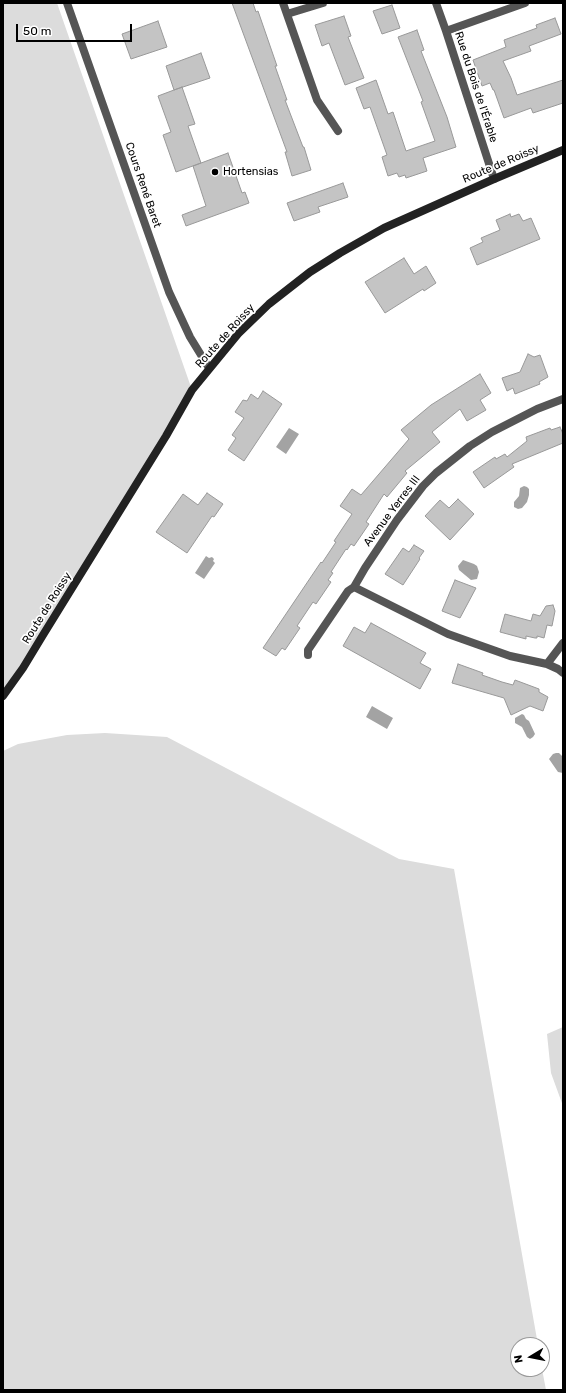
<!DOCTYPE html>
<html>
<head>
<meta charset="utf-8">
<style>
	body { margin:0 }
	#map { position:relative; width:566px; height:1393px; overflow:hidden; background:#fff; font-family:Rubik,sans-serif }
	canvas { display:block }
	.frame { position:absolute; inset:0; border:4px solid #000; pointer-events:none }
	.north { position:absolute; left:510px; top:1337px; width:40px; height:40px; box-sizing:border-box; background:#fff; border:1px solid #999; border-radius:50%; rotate:260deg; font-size:11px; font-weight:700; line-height:16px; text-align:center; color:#000 }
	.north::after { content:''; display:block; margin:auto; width:14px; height:18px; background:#000; clip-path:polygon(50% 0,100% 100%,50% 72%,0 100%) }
	.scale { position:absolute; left:16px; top:24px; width:116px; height:18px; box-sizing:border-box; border:2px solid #000; border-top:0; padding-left:5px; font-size:12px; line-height:14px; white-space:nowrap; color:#000; -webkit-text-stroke:3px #fff; paint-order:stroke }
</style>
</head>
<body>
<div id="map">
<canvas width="566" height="1393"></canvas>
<div class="frame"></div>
<div class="north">N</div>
<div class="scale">50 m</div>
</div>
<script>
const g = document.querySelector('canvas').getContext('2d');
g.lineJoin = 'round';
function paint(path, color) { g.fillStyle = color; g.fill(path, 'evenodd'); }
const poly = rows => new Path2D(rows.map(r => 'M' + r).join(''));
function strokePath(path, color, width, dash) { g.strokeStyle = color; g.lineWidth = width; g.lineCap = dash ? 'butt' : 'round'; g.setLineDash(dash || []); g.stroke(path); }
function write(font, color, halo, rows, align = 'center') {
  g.font = font + ' Rubik,sans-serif'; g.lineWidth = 3.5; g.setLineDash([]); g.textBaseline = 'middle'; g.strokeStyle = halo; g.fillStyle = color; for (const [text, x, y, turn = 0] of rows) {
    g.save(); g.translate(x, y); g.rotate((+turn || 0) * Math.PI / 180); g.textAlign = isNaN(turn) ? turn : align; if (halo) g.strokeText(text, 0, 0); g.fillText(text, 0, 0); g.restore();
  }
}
paint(poly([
	[3,3,57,3,192,390,3,696],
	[105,733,167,737,399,859,454,869,538,1345,518,1345,518,1369,542,1369,546,1390,3,1390,3,751,18,744,67,735],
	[563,1027,563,1106,551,1073,547,1034]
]), '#dcdcdc');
paint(poly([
	[289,428,299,434,286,454,276,447],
	[524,486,527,487,529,489,529,495,527,502,522,508,518,509,514,507,514,502,519,496,520,488],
	[206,556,209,558,212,557,214,559,213,561,215,563,204,579,195,573],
	[463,560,474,564,477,566,479,572,477,579,471,580,459,570,458,566],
	[372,706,393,718,387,729,366,717],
	[522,714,524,715,526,719,529,721,535,734,533,737,530,739,527,737,522,727,515,723,515,718],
	[556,753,559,753,563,757,563,773,558,772,549,759,553,754]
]), '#a3a3a3');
const building = poly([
	[232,3,253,3,256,12,258,11,277,66,275,66,287,100,285,100,303,147,304,147,311,170,292,176,285,152,287,152,232,3],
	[392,5,400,28,382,34,373,11,392,5],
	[344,16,351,36,348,37,364,78,345,85,329,43,322,46,315,25,344,16],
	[555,18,561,34,529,46,531,51,503,61,511,78,517,95,563,80,563,103,533,113,531,108,504,118,494,90,493,90,490,83,482,86,473,60,506,47,504,40,537,28,536,25,555,18],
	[158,21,167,47,131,59,122,34,158,21],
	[417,30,424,50,421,51,447,117,456,147,423,158,427,171,406,178,405,175,399,177,397,173,388,176,382,157,387,155,370,107,364,109,356,88,376,80,388,114,393,112,406,151,435,141,421,102,423,101,398,37,417,30],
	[201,53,210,78,174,90,166,66,201,53],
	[182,87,195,124,188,126,201,163,176,172,163,135,171,132,158,96,182,87],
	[228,153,242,193,245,192,249,203,186,226,182,215,206,206,193,166,228,153],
	[343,183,348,197,318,207,320,212,294,221,287,203,343,183],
	[510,214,511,217,519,214,523,221,531,218,540,239,477,265,470,248,483,242,481,238,500,230,496,220,510,214],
	[404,258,414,274,426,266,436,283,424,291,423,289,385,313,365,282,404,258],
	[528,354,534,357,540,355,548,377,539,382,540,384,515,394,513,388,507,391,502,378,520,372,528,354],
	[480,374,491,393,480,400,486,410,467,421,460,409,432,432,440,442,405,471,407,473,387,497,384,494,366,522,369,524,354,546,351,544,347,550,346,549,331,572,333,573,328,580,331,582,316,604,313,602,297,626,300,628,285,650,282,648,276,656,263,648,321,562,322,563,336,542,334,541,352,514,340,506,352,489,361,495,409,439,401,430,431,405,480,374],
	[263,391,282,404,244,461,228,450,236,438,232,435,244,418,235,412,243,400,247,401,251,394,258,399,263,391],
	[560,427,563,434,563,443,512,464,514,467,484,488,473,472,495,457,496,459,505,454,507,457,527,441,526,437,550,428,551,430,560,427],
	[207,493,223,504,214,517,212,516,187,553,156,532,183,494,198,505,207,493],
	[458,499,474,514,450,540,425,516,440,500,449,508,458,499],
	[414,545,424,551,419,558,420,559,403,585,385,574,403,548,409,552,414,545],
	[455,580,476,588,460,618,442,611,455,580],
	[553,605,555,611,552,626,547,625,544,638,537,636,537,638,535,638,526,636,526,639,500,632,505,614,531,621,533,614,540,616,546,606,553,605],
	[371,623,426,653,420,663,431,669,420,689,343,646,354,627,365,633,371,623],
	[458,664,483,673,482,675,502,682,513,685,515,680,539,689,539,692,548,697,543,711,530,706,511,715,504,698,452,683,458,664]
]);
paint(building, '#c4c4c4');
strokePath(building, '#999', 1);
strokePath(poly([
	[67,3,169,292,190,337,209,368],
	[283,3,317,100,338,131],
	[436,3,446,31,494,179],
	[287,14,323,3],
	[446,31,525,3],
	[563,399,537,409,492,432,470,446,436,473,423,486,397,520,365,568,354,587,448,634,510,656,547,664,558,669,563,673],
	[308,655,308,650,348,591,354,587],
	[547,664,563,643]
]), '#555', 8);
strokePath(poly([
	[3,696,23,668,43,635,166,436,192,390,238,334,269,304,310,272,340,253,384,228,494,179,563,150]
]), '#222', 8);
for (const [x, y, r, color] of [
	[215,172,4,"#000"]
]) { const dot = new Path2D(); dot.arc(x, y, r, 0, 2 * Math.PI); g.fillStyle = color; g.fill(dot); strokePath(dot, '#fff', 1.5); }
write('11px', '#000', '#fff', [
	["Rue du Bois de l'Érable",476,87,72],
	["Route de Roissy",501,164,-23],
	["Cours René Baret",143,185,71],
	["Route de Roissy",225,336,-48],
	["Avenue Yerres III",392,511,-53],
	["Route de Roissy",47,608,-58]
]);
write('11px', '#000', '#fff', [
	["Hortensias",223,172]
], 'left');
</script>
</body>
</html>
